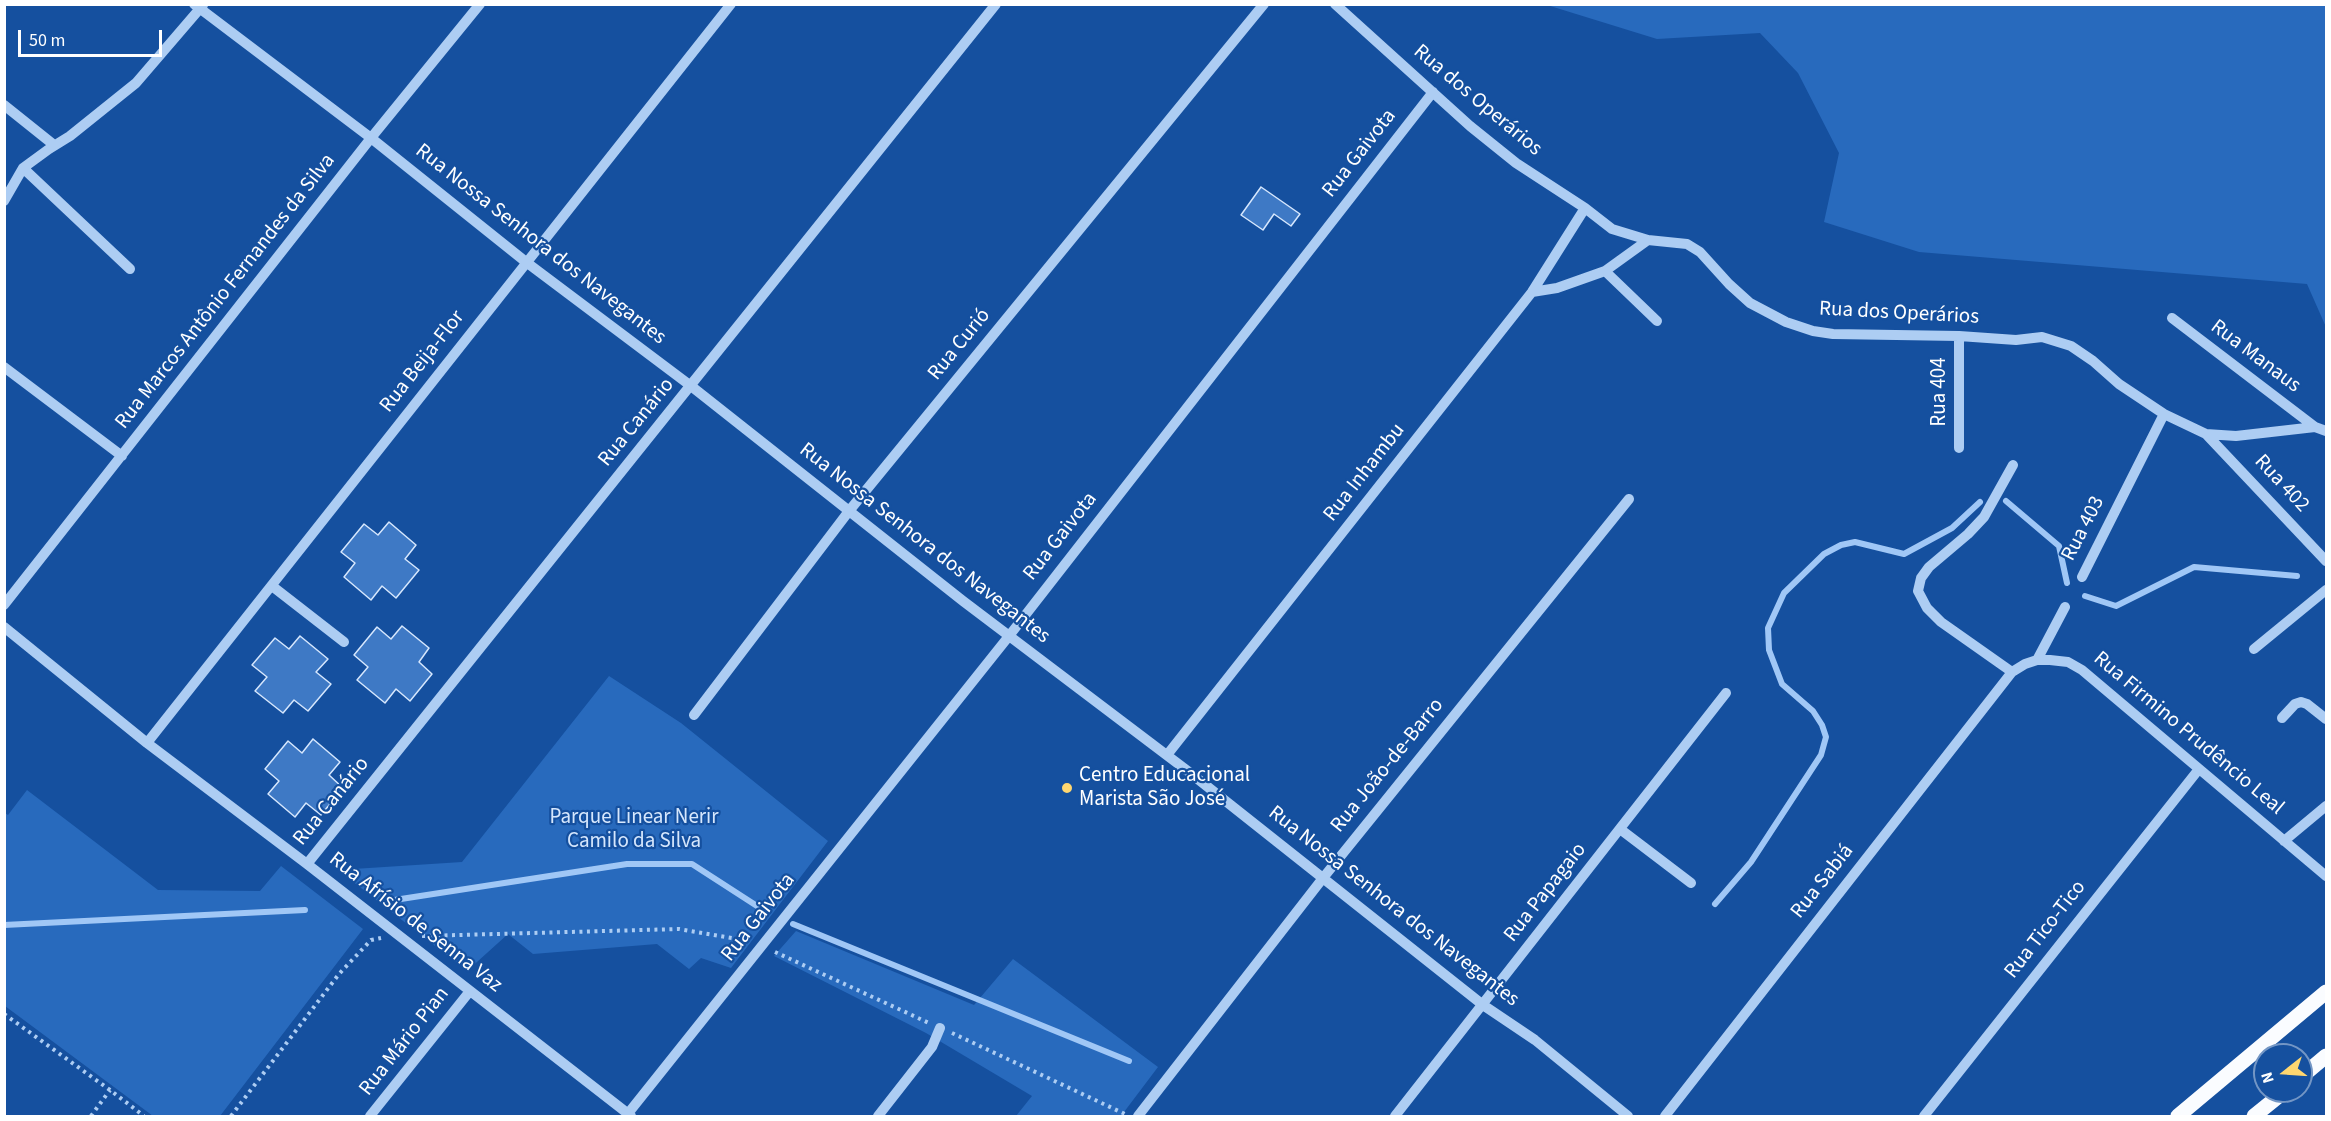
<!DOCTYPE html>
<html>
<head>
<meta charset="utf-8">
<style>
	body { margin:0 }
	#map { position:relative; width:2331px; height:1121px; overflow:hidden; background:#15509f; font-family:"Source Sans 3",sans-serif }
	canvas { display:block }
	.frame { position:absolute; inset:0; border:6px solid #fff; pointer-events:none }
	.north { position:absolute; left:2253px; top:1043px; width:60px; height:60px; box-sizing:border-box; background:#15509f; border:2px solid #7396c5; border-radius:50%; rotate:253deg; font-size:16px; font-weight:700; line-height:24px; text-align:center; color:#fff }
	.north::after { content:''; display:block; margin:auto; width:21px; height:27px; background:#ffd770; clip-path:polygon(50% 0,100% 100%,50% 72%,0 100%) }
	.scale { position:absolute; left:18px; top:30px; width:144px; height:27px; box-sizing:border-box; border:3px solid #fff; border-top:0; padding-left:8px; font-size:18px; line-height:21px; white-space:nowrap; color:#fff; -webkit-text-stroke:4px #15509f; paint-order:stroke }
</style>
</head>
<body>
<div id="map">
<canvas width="2331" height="1121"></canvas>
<div class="frame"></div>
<div class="north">N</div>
<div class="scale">50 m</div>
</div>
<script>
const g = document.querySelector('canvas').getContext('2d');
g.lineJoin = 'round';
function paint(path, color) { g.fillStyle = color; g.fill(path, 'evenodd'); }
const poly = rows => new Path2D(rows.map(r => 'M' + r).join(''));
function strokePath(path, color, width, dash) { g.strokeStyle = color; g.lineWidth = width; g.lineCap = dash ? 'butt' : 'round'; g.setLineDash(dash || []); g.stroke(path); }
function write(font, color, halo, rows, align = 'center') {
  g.font = font + ' "Source Sans 3",sans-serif'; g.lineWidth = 4.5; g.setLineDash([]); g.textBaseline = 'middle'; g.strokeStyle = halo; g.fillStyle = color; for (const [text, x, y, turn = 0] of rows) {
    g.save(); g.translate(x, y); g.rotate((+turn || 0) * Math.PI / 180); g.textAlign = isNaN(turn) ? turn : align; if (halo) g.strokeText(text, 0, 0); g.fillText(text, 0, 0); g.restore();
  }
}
paint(poly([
	[1547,5,2326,5,2326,327,2307,284,1919,252,1824,222,1839,153,1798,73,1760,33,1657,39],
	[609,676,681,723,828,841,731,968,701,958,689,969,657,944,533,954,508,934,467,971,338,870,462,862],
	[27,790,158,890,260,891,281,866,363,929,220,1116,153,1116,5,1006,5,813,8,815],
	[796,931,974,1005,1013,959,1158,1067,1121,1116,1016,1116,1032,1096,926,1033,774,956]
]), '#286abd');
strokePath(poly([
	[2006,501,2059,546,2067,583],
	[2085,596,2116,606,2194,567,2297,576],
	[388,901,627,864,692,864,757,906],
	[1715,904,1751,862,1821,755,1826,737,1822,725,1813,711,1782,684,1769,650,1768,628,1784,593,1824,554,1841,545,1855,542,1904,554,1952,528,1980,502],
	[793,924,1129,1061],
	[4,925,305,910]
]), '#a0c7f6', 6);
const building = poly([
	[1261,187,1300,214,1291,226,1274,214,1263,230,1241,215,1261,187],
	[389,522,416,545,405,559,419,570,396,598,382,586,371,600,344,577,355,563,341,552,364,524,378,535,389,522],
	[402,626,429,648,419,662,432,674,410,701,396,689,385,703,357,680,368,667,354,655,377,627,391,639,402,626],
	[300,636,328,659,316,672,331,684,308,711,294,700,283,713,255,691,267,677,252,665,275,638,289,649,300,636],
	[313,739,340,762,329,775,343,788,321,815,306,803,295,817,268,794,279,781,265,769,288,741,302,753,313,739]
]);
paint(building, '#3e79c5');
strokePath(building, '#d6e7fd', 1.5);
strokePath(poly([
	[422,936,679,929,749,941],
	[775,952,929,1023],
	[4,1014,110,1090,144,1116],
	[952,1033,1125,1114],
	[91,1116,110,1090],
	[231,1116,339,974,371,940,381,938]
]), '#adcdf3', 4, [3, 4.5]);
strokePath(poly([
	[194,4,371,138,526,262,691,386,963,601,1189,772,1483,1005,1535,1040,1628,1116],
	[1335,4,1470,126,1516,163,1585,208,1612,229,1648,240,1687,244,1700,252,1729,284,1750,303,1786,322,1813,331,1833,334,1959,336,2016,340,2042,337,2071,346,2093,361,2119,384,2164,414,2206,434,2236,436,2315,427,2326,431],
	[4,105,54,145],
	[23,168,130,269],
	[4,201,23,168,49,149,70,136,136,83,203,5],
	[1605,271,1657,321],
	[1532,292,1557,288,1605,271,1648,240],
	[2172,318,2315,427],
	[1959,336,1959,448],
	[4,367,122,456],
	[2206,434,2326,561],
	[2082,577,2164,414],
	[272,586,344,642],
	[4,605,371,138,480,4],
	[4,627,147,743,307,864,631,1116],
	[2254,649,2326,590],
	[2037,660,2065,607],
	[2012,672,1941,622,1927,608,1918,591,1921,578,1929,567,1968,534,1984,517,2013,465],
	[694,715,849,511,1264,4],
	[2282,718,2295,704,2301,702,2307,704,2326,719],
	[147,743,731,4],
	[1167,755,1532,292,1585,208],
	[1620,829,1691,883],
	[2284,841,2326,806],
	[307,864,996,4],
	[370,1116,470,991],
	[626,1116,1009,636,1433,92],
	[878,1116,932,1047,940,1028],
	[1138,1116,1323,878,1629,499],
	[1395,1116,1726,693],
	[1665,1116,2012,672,2025,664,2037,660,2050,660,2068,662,2082,670,2326,876],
	[1924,1116,2199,769]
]), '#adcdf3', 10);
strokePath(poly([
	[2301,1077,2326,1056],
	[2178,1116,2326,992],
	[2254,1116,2285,1091]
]), '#fafcff', 15);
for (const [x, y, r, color] of [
	[1067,788,6,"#ffd770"]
]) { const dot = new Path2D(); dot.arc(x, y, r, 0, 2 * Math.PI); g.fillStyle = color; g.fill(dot); strokePath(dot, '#15509f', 2); }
write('21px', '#fff', '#15509f', [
	["Rua dos Operários",1477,101,40],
	["Rua Gaivota",1360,154,-52],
	["Rua Nossa Senhora dos Navegantes",540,245,38],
	["Rua Marcos Antônio Fernandes da Silva",226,292,-52],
	["Rua dos Operários",1899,314,3],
	["Rua Curió",960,345,-51],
	["Rua Manaus",2255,357,37],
	["Rua Beija-Flor",423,362,-52],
	["Rua 404",1940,392,-90],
	["Rua Canário",637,423,-51],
	["Rua Inhambu",1365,473,-52],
	["Rua 402",2281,484,47],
	["Rua 403",2084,529,-63],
	["Rua Gaivota",1061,537,-52],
	["Rua Nossa Senhora dos Navegantes",924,544,38],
	["Rua Firmino Prudêncio Leal",2188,734,40],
	["Rua João-de-Barro",1388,766,-51],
	["Rua Canário",332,802,-51],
	["Rua Sabiá",1823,882,-52],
	["Rua Papagaio",1546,893,-52],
	["Rua Nossa Senhora dos Navegantes",1393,907,38],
	["Rua Gaivota",759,918,-52],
	["Rua Afrísio de Senna Vaz",415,923,38],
	["Rua Tico-Tico",2046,930,-52],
	["Rua Mário Pian",405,1042,-52]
]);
write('21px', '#fff', '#15509f', [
	["Centro Educacional",1079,776],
	["Marista São José",1079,800]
], 'left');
write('21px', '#d6e7fd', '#15509f', [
	["Parque Linear Nerir",634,818],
	["Camilo da Silva",634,842]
]);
</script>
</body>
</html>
